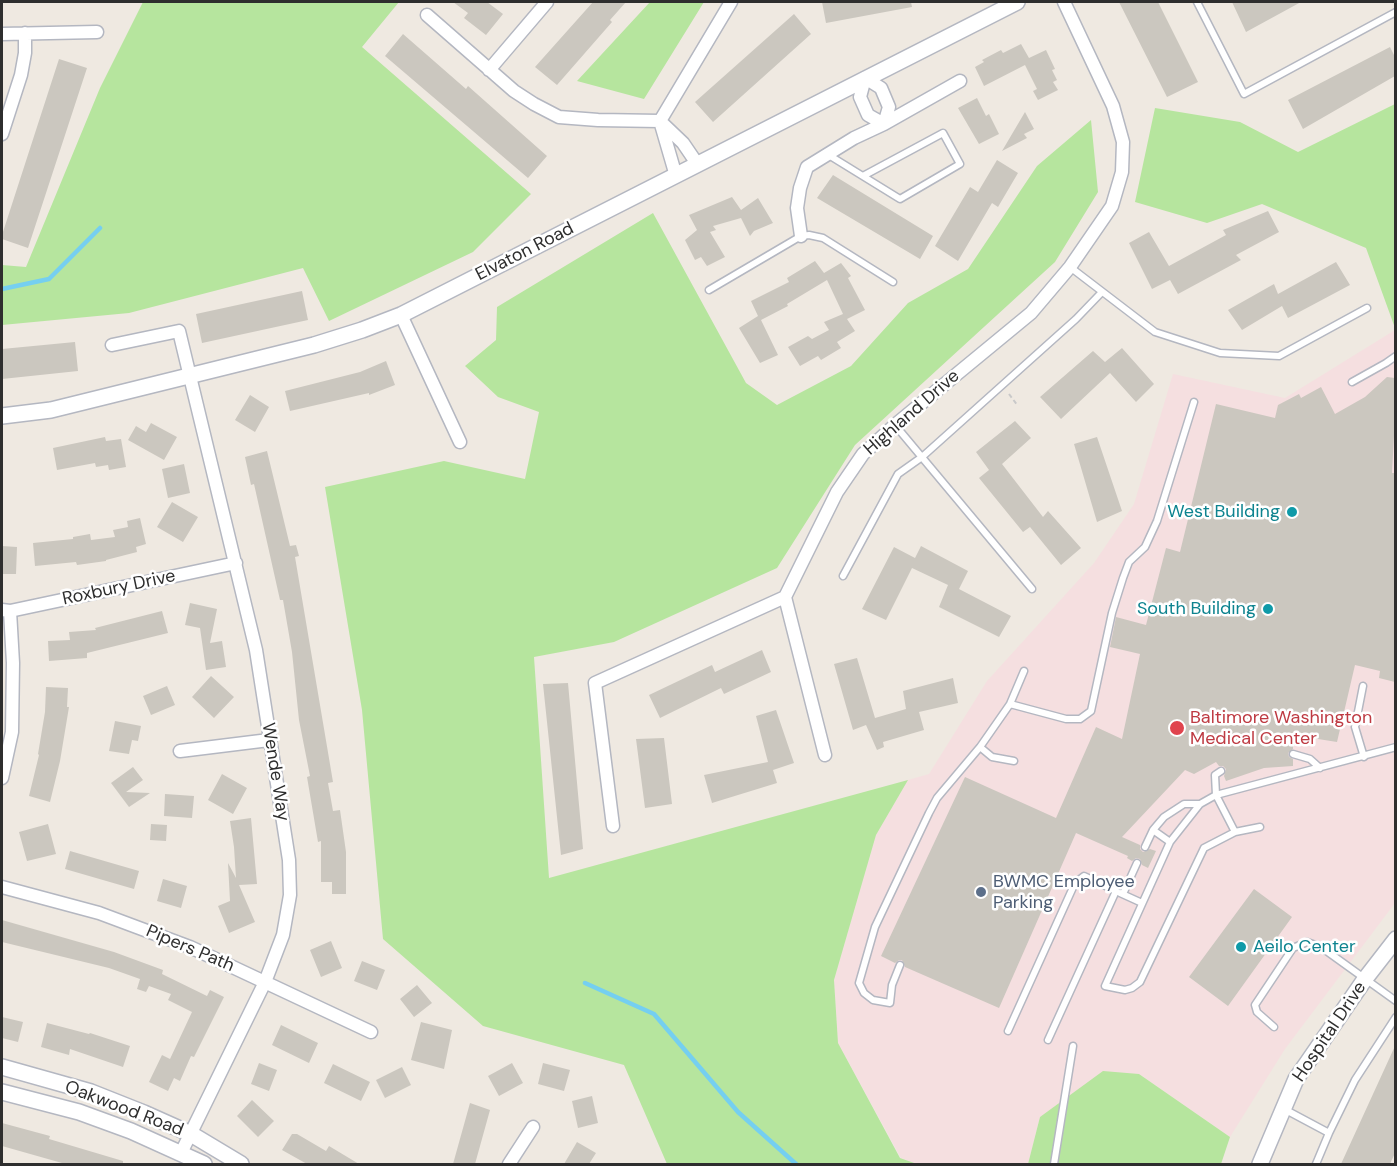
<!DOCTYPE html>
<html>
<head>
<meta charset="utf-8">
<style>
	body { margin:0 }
	#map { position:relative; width:1397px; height:1166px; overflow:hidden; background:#efe9e1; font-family:"DM Sans",sans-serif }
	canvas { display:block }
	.frame { position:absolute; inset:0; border:3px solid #2e2e2e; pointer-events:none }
</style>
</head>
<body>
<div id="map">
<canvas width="1397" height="1166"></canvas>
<div class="frame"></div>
</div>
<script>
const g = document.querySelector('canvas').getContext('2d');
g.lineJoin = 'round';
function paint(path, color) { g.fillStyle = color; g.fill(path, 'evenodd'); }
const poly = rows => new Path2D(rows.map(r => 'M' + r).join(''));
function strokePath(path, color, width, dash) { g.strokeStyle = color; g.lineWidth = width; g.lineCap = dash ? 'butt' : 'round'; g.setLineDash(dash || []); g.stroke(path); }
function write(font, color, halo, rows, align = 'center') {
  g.font = font + ' "DM Sans",sans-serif'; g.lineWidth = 5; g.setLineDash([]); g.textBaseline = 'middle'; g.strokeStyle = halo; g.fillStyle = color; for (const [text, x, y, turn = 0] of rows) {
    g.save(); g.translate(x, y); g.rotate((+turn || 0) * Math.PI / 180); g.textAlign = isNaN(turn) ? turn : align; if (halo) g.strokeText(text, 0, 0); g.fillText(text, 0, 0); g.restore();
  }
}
paint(poly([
	[1395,330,1395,903,1285,1049,1230,1137,1139,1074,1040,1117,1028,1164,917,1164,901,1158,838,1043,834,980,876,835,908,780,929,774,987,681,1094,563,1134,504,1173,374,1285,398]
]), '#f5dfe0');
paint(poly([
	[143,2,399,2,362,47,531,194,473,252,329,321,303,268,129,313,2,325,2,265,26,267,100,88],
	[650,2,704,2,644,99,577,81],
	[1395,104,1395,328,1366,248,1262,204,1207,223,1135,202,1155,108,1240,122,1298,152],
	[1091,120,1098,192,1055,262,855,445,777,568,614,642,534,657,549,878,908,780,876,835,834,980,838,1043,900,1158,917,1164,667,1164,624,1065,483,1026,383,939,362,710,325,487,444,461,525,479,539,412,498,397,465,366,496,340,497,307,653,213,746,383,777,405,851,366,908,303,968,269,1037,166],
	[1103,1071,1139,1074,1230,1137,1221,1164,1028,1164,1040,1117]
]), '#b6e59e');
strokePath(poly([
	[2,289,49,279,100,228],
	[585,983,654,1014,738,1112,796,1164]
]), '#75cff0', 4.5);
paint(poly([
	[453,2,487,2,503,14,486,35,464,18,468,13],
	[593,2,626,2,610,20,612,22,557,85,535,67],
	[822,2,911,2,912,7,826,23],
	[1119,2,1158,2,1198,82,1167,97],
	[1232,2,1301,2,1246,32],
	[794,14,811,34,713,122,695,102],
	[403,34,466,89,468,86,547,156,528,178,385,56],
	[1021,44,1029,58,1046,50,1055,69,1052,70,1057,80,1053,82,1058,90,1038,100,1033,91,1037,89,1025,65,984,86,975,67,984,62,982,60,1001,50,1003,53],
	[1390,47,1395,57,1395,76,1303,129,1288,100],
	[59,59,87,68,28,248,2,239,2,235],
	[977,98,986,116,989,114,999,134,979,144,958,108],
	[1025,112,1034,129,1024,134,1027,138,1002,151],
	[997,160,1018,173,998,207,992,203,958,261,935,246,970,187,978,192],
	[833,175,933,236,920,259,817,198],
	[732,197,741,210,758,198,773,223,754,231,750,236,741,218,713,226,716,230,710,232,725,257,707,266,701,257,695,260,685,240,697,230,689,215],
	[1268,211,1279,232,1236,255,1241,260,1178,294,1170,280,1152,289,1129,243,1149,232,1169,266,1226,235,1223,230],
	[815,261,824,273,841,263,851,276,848,278,865,310,847,319,855,331,837,342,841,348,821,360,818,356,800,366,788,347,808,336,812,339,829,330,824,322,843,314,827,280,787,304,788,306,761,320,778,355,760,363,739,328,758,316,751,301,789,282,787,278],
	[1336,262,1350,285,1288,318,1282,306,1242,330,1228,310,1274,284,1278,294],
	[302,291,308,320,202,343,196,314],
	[75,342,78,371,2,379,2,349],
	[1122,348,1154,384,1136,402,1110,373,1061,419,1040,397,1093,351,1105,362],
	[386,361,395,385,369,395,369,393,290,411,285,391,360,372],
	[1387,377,1395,378,1395,417,1392,473,1395,473,1395,682,1379,678,1380,671,1355,665,1337,742,1299,736,1299,745,1293,745,1293,749,1288,753,1289,757,1293,759,1293,766,1264,768,1226,781,1224,776,1226,769,1223,766,1219,766,1216,762,1194,774,1185,770,1122,837,1140,845,1140,849,1143,852,1150,849,1156,851,1148,868,1142,865,1140,859,1136,858,1132,861,1127,858,1128,856,1076,833,999,1008,905,967,902,960,899,960,895,963,881,956,965,777,1056,818,1096,727,1122,739,1140,654,1110,647,1116,617,1146,625,1166,548,1180,552,1216,404,1275,418,1278,405,1299,394,1301,398,1321,387,1335,414,1365,397],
	[250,395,269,407,255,432,235,420],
	[1015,421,1031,438,1002,464,1043,517,1048,511,1081,548,1061,565,1030,527,1023,532,979,478,989,470,976,452],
	[151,423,177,437,164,460,128,440,136,426,146,432],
	[105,437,106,441,121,439,126,467,109,470,108,465,96,467,95,463,57,470,53,448],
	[1097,437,1122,511,1097,522,1074,444],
	[267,451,290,546,296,545,299,556,295,557,333,782,328,783,333,811,340,810,346,852,346,894,332,894,332,882,321,882,321,841,318,842,307,777,310,776,299,720,292,652,283,600,280,600,254,484,251,485,245,457],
	[184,464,190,493,168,498,162,469],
	[172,502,198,517,183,542,157,527],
	[140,518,146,544,136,547,137,552,106,560,106,561,77,565,76,562,35,566,33,543,73,539,73,537,90,534,91,540,115,537,113,530,128,527,127,521],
	[2,546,17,547,16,574,2,574],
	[921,546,968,571,959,589,1011,616,999,637,939,607,948,585,912,568,886,620,862,609,894,547,915,558],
	[190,603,217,609,210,643,222,641,226,667,206,670,200,628,185,625],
	[162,611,168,633,87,653,87,658,49,661,48,641,70,640,69,632,96,630,95,628],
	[762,650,771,672,724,694,721,688,660,718,649,695,712,665,715,672],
	[857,658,875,718,906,709,903,691,953,678,958,703,919,712,924,730,883,742,884,747,877,750,866,725,853,730,834,664],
	[211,676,234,697,214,718,192,697],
	[568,683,583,849,561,855,543,684],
	[167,686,175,705,151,715,143,696],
	[46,687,68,688,67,707,69,707,60,761,50,802,29,796,39,755,38,754,45,712],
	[776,710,794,763,773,770,777,783,712,803,704,775,768,762,756,716],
	[115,721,141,726,138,741,132,740,129,754,109,751],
	[664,738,672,804,645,808,636,739],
	[133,767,143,780,126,792,150,793,129,807,111,783],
	[222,774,247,788,233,814,208,800],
	[165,794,194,796,192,818,164,816],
	[251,818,257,884,239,885,255,922,229,933,218,906,230,901,228,863,236,878,234,847,230,821],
	[48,824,56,854,27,861,19,832],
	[151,824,167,825,166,841,150,840],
	[70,851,139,871,134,889,65,869],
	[163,879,187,886,181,908,157,901],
	[1254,889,1292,917,1228,1006,1189,977],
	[2,920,114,952,163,970,162,974,207,996,210,990,224,997,194,1057,191,1056,180,1081,174,1078,168,1091,149,1082,162,1055,170,1059,192,1012,168,1000,171,994,149,986,146,992,137,989,140,979,109,968,2,942],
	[331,941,342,968,321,977,310,950],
	[362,961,385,970,377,990,354,981],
	[417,985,432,1003,414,1017,400,999],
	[2,1017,23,1022,18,1042,2,1038],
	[421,1022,452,1030,444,1069,411,1060],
	[47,1023,89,1034,90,1033,130,1046,123,1067,70,1049,69,1055,41,1047],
	[281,1025,318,1043,309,1063,272,1045],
	[1395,1046,1395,1153,1390,1164,1341,1164],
	[259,1063,277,1070,269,1091,251,1084],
	[512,1063,523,1083,499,1096,488,1076],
	[543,1063,570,1070,564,1091,538,1084],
	[333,1064,370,1082,361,1101,324,1083],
	[402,1067,411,1085,385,1098,376,1080],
	[592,1096,598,1123,578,1128,572,1101],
	[252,1100,274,1121,258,1137,237,1116],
	[470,1103,490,1110,475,1164,453,1164],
	[2,1123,50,1136,49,1139,123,1161,123,1164,62,1164,62,1163,2,1146],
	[292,1134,297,1134,326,1151,329,1146,359,1164,307,1164,282,1150],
	[577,1142,596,1153,589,1164,564,1164]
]), '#cbc7bf');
const service = poly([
	[1197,2,1244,94,1396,12],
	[827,154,900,199,960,164,943,133,863,176],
	[1070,267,1155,332,1220,353,1279,356,1367,308],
	[709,290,801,236,809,235,823,238,893,282],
	[1352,382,1386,363,1396,356],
	[895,425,1032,589],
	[843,576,898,474,922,457,1076,319,1102,292],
	[1363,686,1355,727,1364,757],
	[1010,704,1066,719,1080,719,1091,711,1112,613,1123,578,1129,562,1145,547,1157,521,1194,402],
	[980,747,992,757,1014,761],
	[1293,754,1310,759,1320,768],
	[1221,771,1215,775,1216,795,1235,832],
	[1260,827,1235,832,1204,848,1140,982,1132,988,1125,990,1105,986,1170,842,1200,804,1216,795,1396,747],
	[1153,830,1170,842],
	[1145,847,1153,830,1164,817,1184,804,1200,804],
	[1120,893,1142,903],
	[1123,894,1137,863],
	[900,965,892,985,890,1003,873,1000,864,993,859,983,875,927,929,813,937,798,980,747,1010,704,1024,671],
	[1274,1027,1257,1012,1255,1005,1293,948,1307,942,1321,947,1396,1001],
	[1008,1031,1075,883,1084,876,1116,891,1048,1040],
	[1284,1109,1329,1133],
	[1054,1164,1073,1046],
	[1316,1164,1329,1133,1355,1080,1396,1017]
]);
const minor = poly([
	[427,15,514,91,534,104,559,117,598,120,660,121],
	[2,34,97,32],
	[489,70,547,2],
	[865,78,881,88,889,107,884,124,868,115,860,97,865,78],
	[661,122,683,143,698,165],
	[2,134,21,75,25,53,25,33],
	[676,176,660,121,731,2],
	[801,236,797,208,800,188,807,167,854,138,884,124,960,81],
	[401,315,460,442],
	[112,345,179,331,256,650,289,860,290,895,283,935,265,982,181,1153],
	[785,597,825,755],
	[2,610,10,611,236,563],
	[180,751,269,740],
	[2,778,12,732,13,663,10,611],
	[613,826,595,683,785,597,837,492,863,454,895,425,1031,313,1070,267,1112,206,1122,172,1123,142,1113,106,1064,2],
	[2,887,99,913,190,947,371,1032],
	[509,1164,533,1127]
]);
const tertiary = poly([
	[2,416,51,410,314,345,362,330,401,315,1017,2],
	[2,1067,91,1092,144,1113,191,1134,241,1164],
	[2,1092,79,1112,131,1131,204,1164],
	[1260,1164,1296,1079,1365,979,1396,939]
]);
strokePath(service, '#b4b7c1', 9);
strokePath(minor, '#b4b7c1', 15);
strokePath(tertiary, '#b4b7c1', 18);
strokePath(poly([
	[1009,394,1018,406]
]), '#c9c9c9', 2, [4.5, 3]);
strokePath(service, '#fff', 6);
strokePath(minor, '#fff', 12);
strokePath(tertiary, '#fff', 15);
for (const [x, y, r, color] of [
	[1292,512,6,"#0f9aa8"],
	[1268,609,6,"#0f9aa8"],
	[1177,728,8,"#e0444e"],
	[981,892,6,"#5c6f8a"],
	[1241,947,6,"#0f9aa8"]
]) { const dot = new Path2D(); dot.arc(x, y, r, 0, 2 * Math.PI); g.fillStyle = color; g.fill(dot); strokePath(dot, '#fff', 2); }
write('18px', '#2e2e2e', '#fff', [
	["Elvaton Road",525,252,-27],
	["Highland Drive",912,413,-41],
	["Roxbury Drive",119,588,-12],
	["Wende Way",275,772,81],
	["Pipers Path",190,949,23],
	["Hospital Drive",1330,1032,-56],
	["Oakwood Road",124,1109,21]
]);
write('18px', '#0d838f', '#fff', [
	["West Building",1280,512],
	["South Building",1256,609],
	["Aeilo Center",1253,947,"left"]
], 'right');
write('18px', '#be3a42', '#fff', [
	["Baltimore Washington",1190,718],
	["Medical Center",1190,739]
], 'left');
write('18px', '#4e5e75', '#fff', [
	["BWMC Employee",993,882],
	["Parking",993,903]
], 'left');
</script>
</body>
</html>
